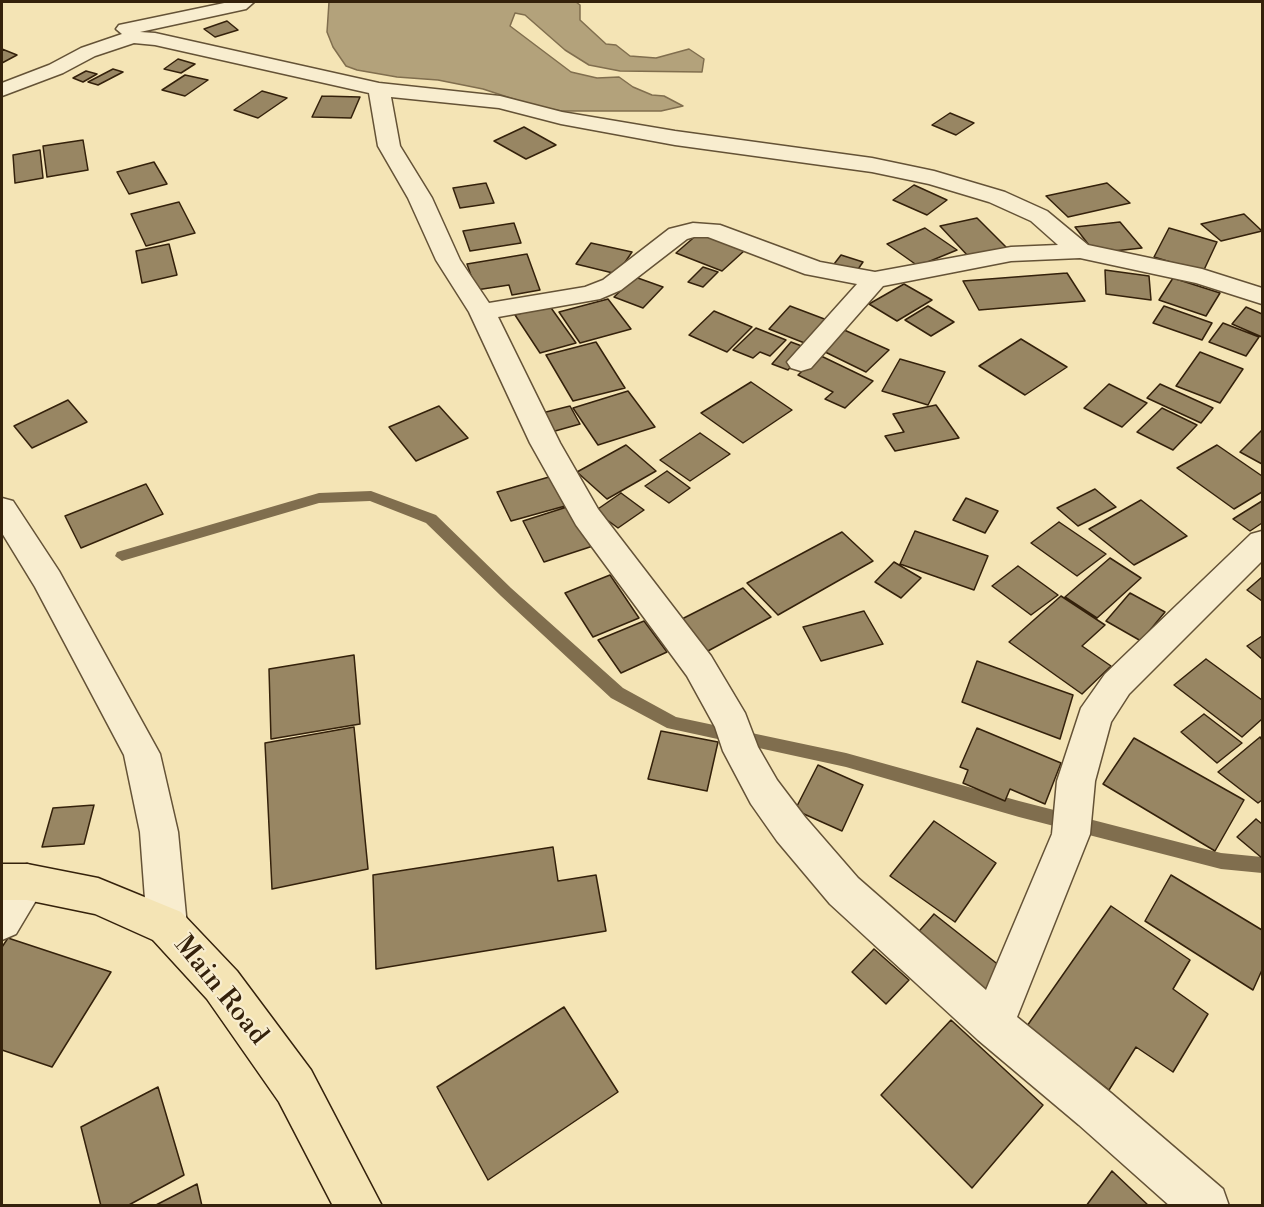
<!DOCTYPE html>
<html>
<head>
<meta charset="utf-8">
<style>
	body { margin:0 }
	#map { position:relative; width:1264px; height:1207px; overflow:hidden; background:#f4e4b5; font-family:"Libre Bodoni",serif }
	canvas { display:block }
	.frame { position:absolute; inset:0; border:3px solid #34210b; pointer-events:none }
</style>
</head>
<body>
<div id="map">
<canvas width="1264" height="1207"></canvas>
<div class="frame"></div>
</div>
<script>
const g = document.querySelector('canvas').getContext('2d');
g.lineJoin = 'round';
function paint(path, color) { g.fillStyle = color; g.fill(path, 'evenodd'); }
const poly = rows => new Path2D(rows.map(r => 'M' + r).join(''));
function strokePath(path, color, width, dash) { g.strokeStyle = color; g.lineWidth = width; g.lineCap = dash ? 'butt' : 'round'; g.setLineDash(dash || []); g.stroke(path); }
function write(font, color, halo, rows, align = 'center') {
  g.font = font + ' "Libre Bodoni",serif'; g.lineWidth = 4.5; g.setLineDash([]); g.textBaseline = 'middle'; g.strokeStyle = halo; g.fillStyle = color; for (const [text, x, y, turn = 0] of rows) {
    g.save(); g.translate(x, y); g.rotate((+turn || 0) * Math.PI / 180); g.textAlign = isNaN(turn) ? turn : align; if (halo) g.strokeText(text, 0, 0); g.fillText(text, 0, 0); g.restore();
  }
}
const water = poly([
	[329,2,576,2,580,5,580,20,606,44,616,45,630,56,656,58,689,49,704,59,702,72,620,71,589,65,565,50,525,15,515,13,510,26,571,72,597,78,619,77,633,87,652,95,664,96,683,106,661,111,561,111,535,106,483,89,438,80,397,77,357,70,346,66,333,47,327,32,329,2]
]);
paint(water, '#b3a27b');
strokePath(water, '#806e4e', 1.5);
paint(poly([
	[371,491,436,515,511,588,623,688,676,717,846,753,1019,801,1221,853,1262,857,1262,873,1221,869,1019,817,846,767,667,728,611,698,501,596,426,523,370,501,319,503,122,561,115,556,117,552,319,493,371,491]
]), '#806e4e');
const building = poly([
	[227,21,238,30,215,37,204,29,227,21],
	[2,49,17,55,2,63,2,49],
	[178,59,195,64,181,73,164,69,178,59],
	[113,69,123,72,98,85,88,82,113,69],
	[86,71,97,74,83,82,73,78,86,71],
	[185,75,208,80,185,96,162,90,185,75],
	[262,91,287,98,258,118,234,110,262,91],
	[322,96,360,97,351,118,312,117,322,96],
	[950,113,974,123,956,135,932,125,950,113],
	[524,127,556,145,526,159,494,141,524,127],
	[83,140,88,170,47,177,43,146,83,140],
	[40,150,43,178,15,183,13,155,40,150],
	[154,162,167,184,129,194,117,172,154,162],
	[486,183,494,203,460,208,453,188,486,183],
	[1107,183,1130,203,1068,217,1046,196,1107,183],
	[914,185,947,200,927,215,893,200,914,185],
	[179,202,195,233,146,246,131,214,179,202],
	[1244,214,1262,231,1221,241,1201,224,1244,214],
	[977,218,1007,248,969,257,940,226,977,218],
	[1120,222,1142,248,1095,253,1075,227,1120,222],
	[514,223,521,243,470,251,463,231,514,223],
	[925,228,957,250,918,266,887,244,925,228],
	[1169,228,1217,242,1203,272,1154,257,1169,228],
	[699,233,744,251,722,271,676,253,699,233],
	[591,243,632,252,617,274,576,264,591,243],
	[169,244,177,275,142,283,136,251,169,244],
	[527,254,540,290,512,295,509,285,476,290,467,264,527,254],
	[841,255,863,262,854,275,831,268,841,255],
	[703,267,718,272,703,287,688,282,703,267],
	[1105,270,1149,276,1151,300,1106,294,1105,270],
	[1067,273,1085,301,979,310,963,281,1067,273],
	[635,277,663,287,643,308,614,297,635,277],
	[1173,278,1220,293,1206,316,1159,300,1173,278],
	[904,284,932,300,897,321,869,304,904,284],
	[608,299,631,329,580,343,559,312,608,299],
	[549,305,576,343,540,353,515,315,549,305],
	[790,306,827,320,807,344,769,329,790,306],
	[928,306,954,322,931,336,905,320,928,306],
	[1164,306,1212,323,1202,340,1153,323,1164,306],
	[1246,307,1262,314,1262,337,1232,324,1246,307],
	[714,311,752,327,727,352,689,335,714,311],
	[1223,323,1259,337,1246,356,1209,342,1223,323],
	[756,328,786,340,770,356,760,352,753,358,733,350,756,328],
	[842,329,889,350,866,372,819,349,842,329],
	[1021,339,1067,367,1025,395,979,366,1021,339],
	[596,342,625,388,573,401,546,355,596,342],
	[791,342,807,348,788,370,772,364,791,342],
	[1200,352,1243,369,1220,403,1176,386,1200,352],
	[819,355,873,381,845,408,825,399,833,392,798,375,819,355],
	[900,359,945,372,928,405,882,391,900,359],
	[751,382,792,410,743,443,701,413,751,382],
	[1109,384,1147,403,1122,427,1084,408,1109,384],
	[1160,384,1213,408,1201,423,1147,398,1160,384],
	[628,391,655,427,598,445,573,408,628,391],
	[68,400,87,422,32,448,14,426,68,400],
	[936,405,959,438,895,451,885,436,904,432,893,414,936,405],
	[439,406,468,438,416,461,389,427,439,406],
	[570,406,580,424,548,433,538,414,570,406],
	[1162,408,1197,425,1173,450,1137,432,1162,408],
	[1262,430,1262,464,1240,452,1262,430],
	[700,433,730,454,690,481,660,460,700,433],
	[626,445,656,471,607,499,577,472,626,445],
	[1217,445,1262,476,1262,492,1234,509,1177,468,1217,445],
	[667,471,690,488,669,503,645,486,667,471],
	[549,477,565,506,511,521,497,492,549,477],
	[146,484,163,514,81,548,65,516,146,484],
	[1095,489,1116,507,1078,526,1057,508,1095,489],
	[621,493,644,510,618,528,595,511,621,493],
	[966,498,998,511,985,533,953,520,966,498],
	[1141,500,1187,536,1134,565,1089,529,1141,500],
	[1262,501,1262,523,1250,531,1233,519,1262,501],
	[570,506,593,546,544,562,523,521,570,506],
	[1059,522,1106,554,1077,576,1031,543,1059,522],
	[915,531,988,556,974,590,900,564,915,531],
	[842,532,873,561,778,615,747,583,842,532],
	[1110,558,1141,578,1097,618,1065,597,1110,558],
	[894,562,921,578,901,598,875,582,894,562],
	[1018,566,1058,595,1031,615,992,586,1018,566],
	[610,575,639,618,593,637,565,593,610,575],
	[1262,577,1262,601,1247,590,1262,577],
	[743,588,771,617,706,652,678,621,743,588],
	[1130,593,1165,612,1141,641,1106,621,1130,593],
	[1061,596,1105,625,1082,646,1111,666,1082,694,1009,642,1061,596],
	[864,611,883,644,821,661,803,627,864,611],
	[644,621,667,652,621,673,598,640,644,621],
	[1262,636,1262,659,1247,646,1262,636],
	[354,655,360,724,271,739,269,669,354,655],
	[1206,659,1262,700,1262,719,1242,737,1174,685,1206,659],
	[977,661,1073,695,1060,739,962,702,977,661],
	[1204,714,1242,743,1217,763,1181,732,1204,714],
	[354,727,368,869,272,889,265,743,354,727],
	[977,728,1061,763,1045,804,1010,789,1005,801,963,783,968,770,960,767,977,728],
	[661,731,718,742,707,791,648,779,661,731],
	[1260,737,1262,740,1262,800,1258,803,1218,772,1260,737],
	[1134,738,1244,800,1215,851,1103,784,1134,738],
	[818,765,863,785,842,831,795,810,818,765],
	[94,805,84,844,42,847,53,808,94,805],
	[1256,819,1262,824,1262,858,1237,837,1256,819],
	[934,821,996,863,955,922,890,876,934,821],
	[553,847,558,881,596,875,606,931,376,969,373,875,553,847],
	[1171,875,1262,930,1262,970,1253,990,1145,921,1171,875],
	[1111,906,1190,960,1173,989,1208,1014,1173,1072,1136,1047,1109,1090,1027,1026,1111,906],
	[934,914,1005,970,985,994,914,937,934,914],
	[8,938,111,972,52,1067,2,1050,2,947,8,938],
	[874,949,909,980,886,1004,852,972,874,949],
	[564,1007,618,1092,488,1180,437,1087,564,1007],
	[951,1020,1043,1105,972,1188,881,1095,951,1020],
	[158,1087,184,1175,127,1206,101,1206,81,1127,158,1087],
	[1112,1171,1149,1206,1086,1206,1112,1171],
	[197,1184,202,1206,154,1206,197,1184]
]);
paint(building, '#988663');
strokePath(building, '#34210b', 1.5);
const minor = poly([
	[229,2,254,2,246,9,140,32,155,33,379,83,500,96,562,112,675,131,872,158,934,171,1005,192,1047,211,1088,245,1202,269,1262,288,1262,304,1196,283,1080,258,1011,261,883,286,811,368,801,371,791,368,787,362,857,284,805,274,708,237,694,237,687,239,621,290,600,299,498,317,560,443,598,509,711,656,745,713,758,747,777,780,805,817,858,878,986,990,1052,834,1057,781,1081,708,1105,674,1251,534,1262,531,1262,561,1129,694,1111,722,1095,781,1090,834,1017,1017,1111,1093,1223,1189,1229,1206,1170,1206,1079,1125,978,1040,830,904,777,841,751,804,723,751,715,727,687,676,576,525,530,443,469,312,436,260,408,198,378,146,369,93,155,45,134,43,95,56,63,73,2,96,2,83,49,65,81,48,122,34,116,29,119,25,229,2],
	[391,97,499,108,561,124,675,145,872,172,929,184,989,202,1031,221,1058,245,1011,247,875,272,820,262,720,225,693,223,669,229,603,280,585,287,489,303,460,260,432,198,400,146,391,97],
	[2,498,13,501,59,571,160,754,178,832,187,926,181,940,167,945,153,940,147,926,140,832,124,755,35,587,2,533,2,498],
	[27,864,41,869,47,882,16,934,2,940,2,887,13,869,27,864]
]);
const primary = poly([
	[2,864,27,864,98,878,181,912,237,971,311,1070,382,1206,333,1206,279,1102,207,999,153,940,95,914,27,900,2,900,2,864]
]);
strokePath(minor, '#645236', 3);
strokePath(primary, '#34210b', 3);
paint(minor, '#f8edcf');
paint(primary, '#f4e4b5');
write('27px', '#34210b', '#f8edcf', [
	["Main Road",220,991,51]
]);
</script>
</body>
</html>
